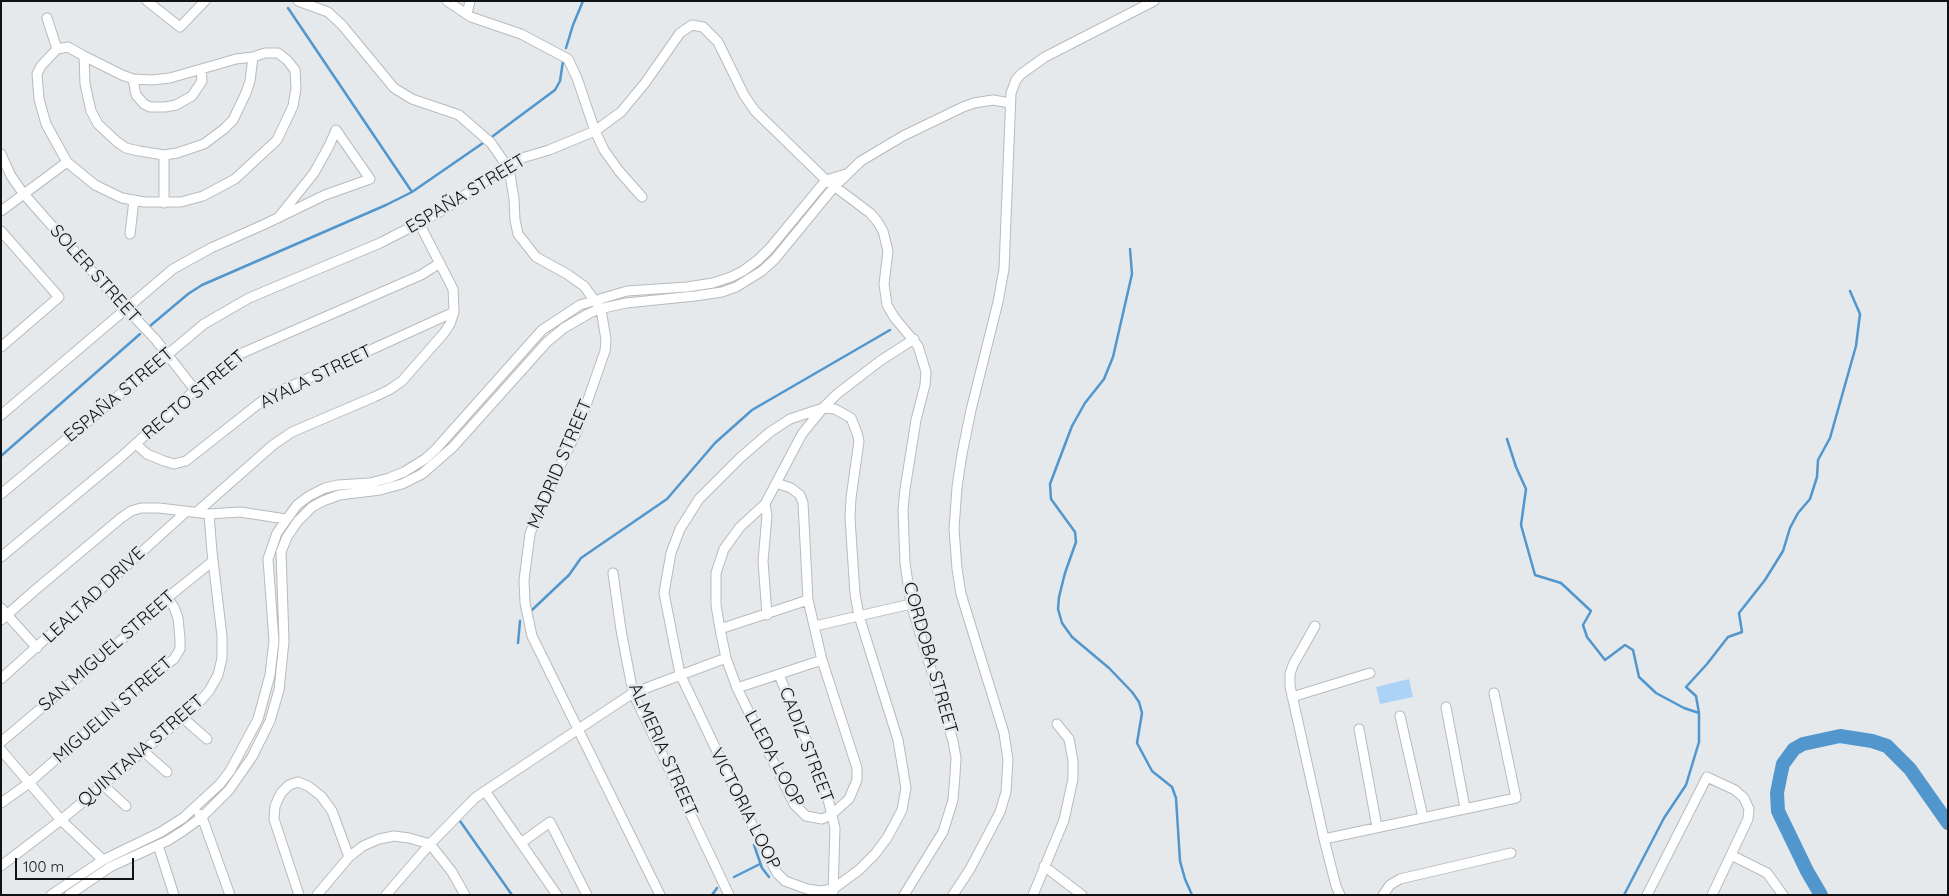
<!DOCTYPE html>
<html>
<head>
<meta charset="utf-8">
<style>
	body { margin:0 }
	#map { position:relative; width:1949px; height:896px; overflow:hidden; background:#e5e9ec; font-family:Quicksand,sans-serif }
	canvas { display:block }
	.frame { position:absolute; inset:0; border:2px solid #101213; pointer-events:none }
	.scale { position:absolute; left:15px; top:858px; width:119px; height:22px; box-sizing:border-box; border:2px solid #101213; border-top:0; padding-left:6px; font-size:15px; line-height:18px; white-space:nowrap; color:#101213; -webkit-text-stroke:4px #e5e9ec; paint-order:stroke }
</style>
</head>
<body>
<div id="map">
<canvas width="1949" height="896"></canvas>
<div class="frame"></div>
<div class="scale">100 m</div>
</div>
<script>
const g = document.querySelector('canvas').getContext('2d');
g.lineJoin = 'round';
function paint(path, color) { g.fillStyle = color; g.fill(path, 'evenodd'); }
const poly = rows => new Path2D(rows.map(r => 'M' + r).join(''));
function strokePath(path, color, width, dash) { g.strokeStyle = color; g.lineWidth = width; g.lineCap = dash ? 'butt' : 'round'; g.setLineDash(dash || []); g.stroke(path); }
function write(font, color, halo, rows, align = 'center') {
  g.font = font + ' Quicksand,sans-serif'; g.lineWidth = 5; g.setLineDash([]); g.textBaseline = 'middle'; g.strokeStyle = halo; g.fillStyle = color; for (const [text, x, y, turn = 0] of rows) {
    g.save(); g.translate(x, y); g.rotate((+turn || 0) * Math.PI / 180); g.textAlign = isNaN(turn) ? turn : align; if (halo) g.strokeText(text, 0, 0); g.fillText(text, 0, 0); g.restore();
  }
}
paint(poly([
	[1409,679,1413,697,1380,704,1376,687]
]), '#acd3f5');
strokePath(poly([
	[288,8,412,192],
	[566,48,573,25,583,1],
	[493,136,555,90,560,81,563,61],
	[1130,249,1132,274,1113,357,1104,379,1085,403,1072,426,1050,484,1051,499,1075,532,1076,542,1065,573,1059,597,1058,609,1062,623,1072,637,1109,668,1132,692,1139,702,1142,713,1137,743,1152,771,1172,787,1176,798,1180,861,1185,879,1192,895],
	[150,326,188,294,202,285,386,205,412,192,483,143],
	[1507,439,1516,467,1526,489,1521,525,1535,575,1561,583,1591,611,1583,625,1587,637,1605,660,1625,645,1633,650,1639,677,1656,693,1684,708,1699,713,1699,742,1686,785,1664,818,1624,895],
	[1,456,140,334],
	[532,610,569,575,581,558,667,499,715,443,752,410,890,330],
	[518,643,520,621],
	[1699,713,1696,696,1686,687,1707,664,1728,637,1742,632,1739,613,1765,580,1783,551,1790,528,1798,513,1810,499,1817,477,1818,460,1830,438,1856,346,1860,314,1850,291],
	[460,821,512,895],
	[754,845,762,868,769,877],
	[734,877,760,864],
	[712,895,717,888]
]), '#5196cd', 2.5);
strokePath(poly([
	[1821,895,1807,871,1778,811,1777,793,1781,773,1783,764,1794,749,1803,744,1840,736,1872,741,1887,746,1910,769,1948,823]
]), '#5196cd', 14);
const minor = poly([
	[147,1,180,27,205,1],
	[298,1,328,12,342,25,394,88,412,99,459,115,491,143,507,166,510,174,514,199,515,220,518,234,536,257,567,274,584,286,597,304,602,315,606,340,605,351,577,431,539,509,530,534,524,580,525,603,532,636,660,895],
	[447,1,471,17,521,34,568,59,577,78,595,131,604,150,619,171,642,197],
	[467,14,470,1],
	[47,18,57,49],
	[68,47,84,56,85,84,91,111,98,124,116,141,126,148,139,151,164,155,177,153,204,144,224,129,233,120,246,93,250,81,253,57,265,53,278,53,287,60,295,70,296,88,293,106,277,140,235,179,203,196,181,202,144,202,122,198,95,185,67,162,46,124,39,99,37,74,41,66,57,49,68,47],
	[84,56,122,75,133,79,152,80,170,78,236,59,253,57],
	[133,79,136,95,144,104,150,107,165,107,176,105,192,96,202,81,201,69],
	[1,154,11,176,23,193,105,286,156,340,195,390],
	[164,155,164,203],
	[1,211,67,162],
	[1,231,59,297,1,347],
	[130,234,134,200],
	[823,408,835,409,851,418,857,433,859,441,851,498,850,518,855,594,859,616,898,740,906,788,902,810,887,838,875,854,859,870,833,889,821,891,807,889,785,881,777,873,760,841,680,674,664,593,671,553,680,529,699,499,740,458,770,432,790,419,823,408],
	[1,415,173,269,211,248,265,224,325,195,370,179,336,130,329,146,314,173,278,218],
	[136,444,147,454,164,461,174,464,186,461,267,397,454,312],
	[776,483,791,488,800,495,803,503,808,600,822,660,857,768,857,780,849,799,831,815,822,819,806,816,794,804,737,688,726,658,720,629,716,605,716,573,724,549,740,527,765,504,802,434,823,408,837,394,880,361,914,339],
	[1,494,204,324,249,298,380,243,419,223,443,210,507,166,522,158,549,150,595,131,621,112,645,83,680,33,692,25,703,27,718,42,744,95,755,111,826,180,870,213,877,221,883,231,888,251,884,284,887,305,894,317,918,346,926,372,925,385,916,420,905,489,903,510,905,563,911,604,953,741,956,758,955,775,953,800,943,832,904,895],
	[765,504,767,516,763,561,767,615],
	[197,512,273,445,292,432,374,397,389,390,402,381,444,333,450,324,454,312,453,289,419,223],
	[1,557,121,457,195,390,240,354,421,275,440,263],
	[613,573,621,630,633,693,729,895],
	[1,608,37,648],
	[1,620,34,591,121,518,131,511,141,508,159,508,209,514,240,512,286,519],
	[815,626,911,604],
	[1315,626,1293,665,1290,674,1290,686,1324,839,1336,886,1340,895],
	[720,629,808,600],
	[779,675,819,770,827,795,835,828,833,892],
	[1,679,187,511],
	[737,688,822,660],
	[1292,697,1370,673],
	[1446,707,1465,808],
	[1400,716,1423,817],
	[182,717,207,739],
	[1359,729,1377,827],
	[1,742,116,645,167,598,213,561],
	[1,750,61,820,103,860],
	[143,751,167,772],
	[103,785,126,806],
	[485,791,557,895],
	[1,803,29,783,143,682,174,659,180,649,180,639,178,618,174,607,167,598],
	[199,814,202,817,230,895],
	[1324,839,1516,798,1494,693],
	[521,843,550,822,587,895],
	[158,845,174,895],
	[1731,855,1767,873,1783,895],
	[1,866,61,820,103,785,196,706,209,691,218,675,222,658,222,636,212,552,209,514],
	[1044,866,1082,895],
	[51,895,103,860,161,832,183,818,220,784,230,771,258,719,270,675,274,641,268,559,277,533,297,505,309,496,325,488,338,485,370,483,389,478,404,472,425,459,436,449,542,330,580,305,627,291,687,287,713,283,731,277,743,271,758,260,770,248,826,180,846,174],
	[69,895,110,867,167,841,183,831,202,817,229,790,252,757,270,721,279,690,284,641,281,552,287,537,298,521,312,507,323,501,339,495,380,490,402,484,422,474,453,447,547,342,564,328,588,314,599,309,626,303,695,296,722,292,736,287,762,271,775,259,834,187,861,161,903,136,963,107,974,103,993,100,1010,103],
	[299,895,274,819,275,806,281,793,289,785,298,782,308,786,321,796,332,811,349,857],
	[317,895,349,857,363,846,379,839,394,836,409,838,430,844,452,872,465,895],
	[386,895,430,844,475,798,485,791,633,693,726,658],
	[953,895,970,869,1000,812,1006,792,1008,760,1004,733,961,594,957,569,954,529,957,487,962,454,971,410,998,302,1004,269,1011,93,1016,80,1021,74,1045,57,1154,1],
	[1033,895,1064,820,1073,779,1073,761,1069,739,1057,724],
	[1383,895,1390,885,1400,879,1511,853],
	[1647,895,1707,777,1735,790,1744,798,1749,809,1748,819,1712,895]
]);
strokePath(minor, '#b7bbbe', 11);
strokePath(minor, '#fff', 9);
write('18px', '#101213', '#e5e9ec', [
	["ESPAÑA STREET",466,194,-31],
	["SOLER STREET",95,274,48],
	["AYALA STREET",316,377,-26],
	["ESPAÑA STREET",119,395,-40],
	["RECTO STREET",194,395,-40],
	["MADRID STREET",560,464,-67],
	["LEALTAD DRIVE",94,595,-43],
	["SAN MIGUEL STREET",107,651,-41],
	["CORDOBA STREET",930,658,74],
	["MIGUELIN STREET",113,710,-41],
	["CADIZ STREET",806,745,69],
	["ALMERIA STREET",663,750,66],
	["QUINTANA STREET",141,751,-41],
	["LLEDA LOOP",774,759,62],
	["VICTORIA LOOP",745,809,63]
]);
</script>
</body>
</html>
